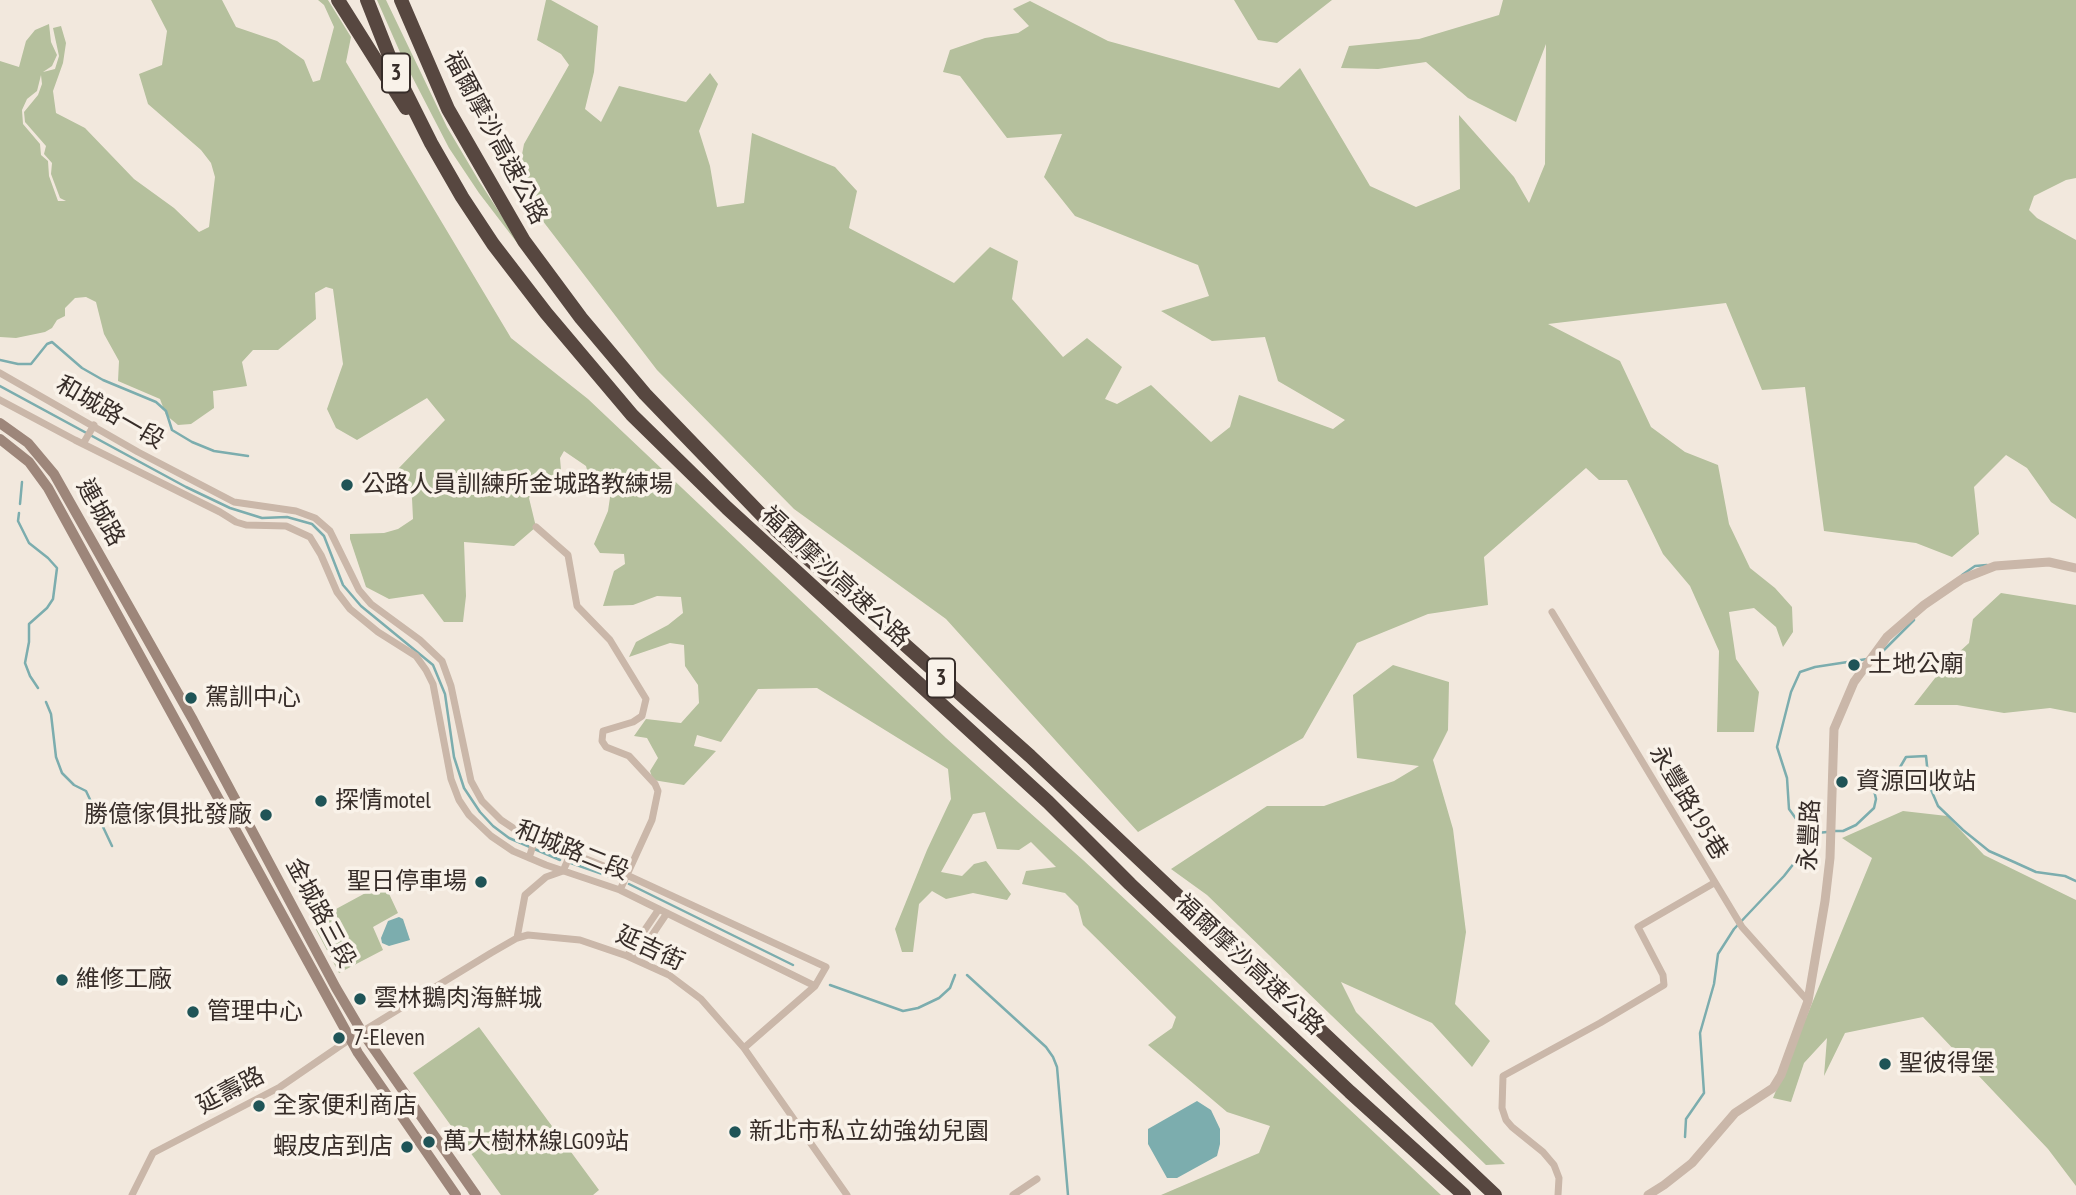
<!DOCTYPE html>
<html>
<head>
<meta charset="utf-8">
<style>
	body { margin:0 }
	canvas { display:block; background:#f2e8dd }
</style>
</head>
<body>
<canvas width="2076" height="1195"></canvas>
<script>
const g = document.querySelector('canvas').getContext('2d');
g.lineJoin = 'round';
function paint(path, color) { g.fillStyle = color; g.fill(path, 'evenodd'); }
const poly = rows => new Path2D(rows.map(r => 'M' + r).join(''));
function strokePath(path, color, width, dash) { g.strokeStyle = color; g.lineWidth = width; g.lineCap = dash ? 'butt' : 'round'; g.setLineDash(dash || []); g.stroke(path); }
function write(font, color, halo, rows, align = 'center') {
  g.font = font + ' "PT Sans Narrow","Noto Sans TC",sans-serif'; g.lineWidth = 7; g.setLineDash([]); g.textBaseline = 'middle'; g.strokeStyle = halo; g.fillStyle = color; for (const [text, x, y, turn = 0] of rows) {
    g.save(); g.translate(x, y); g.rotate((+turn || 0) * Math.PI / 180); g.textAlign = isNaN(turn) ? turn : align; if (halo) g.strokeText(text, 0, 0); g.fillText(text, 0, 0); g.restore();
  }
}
paint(poly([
	[151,0,222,0,236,27,277,41,304,60,313,82,320,80,334,27,324,5,318,0,328,0,351,37,346,62,511,338,588,399,946,738,1083,860,1441,1195,1161,1195,1259,1153,1270,1126,1227,1112,1148,1045,1172,1028,1176,1017,1083,925,1078,906,1065,893,1022,884,1026,871,1056,867,1031,842,1019,850,997,849,985,812,973,814,941,872,962,876,974,864,986,861,1011,894,1007,900,973,893,946,899,932,891,919,904,913,952,902,952,895,929,927,850,951,799,948,769,817,688,758,689,721,742,697,735,694,746,716,751,684,785,653,780,650,771,658,758,647,738,634,736,646,719,681,723,699,703,698,685,685,666,684,645,670,643,629,657,636,642,668,625,683,613,681,597,657,596,633,605,603,606,614,571,625,564,624,554,600,553,594,544,608,511,612,484,591,485,586,466,564,451,560,458,562,482,552,488,536,487,529,498,536,527,514,546,464,542,466,596,463,622,444,622,423,594,389,599,366,587,350,539,350,534,384,533,398,529,413,519,412,498,398,469,445,420,427,398,357,440,336,428,327,409,343,364,333,289,326,287,315,293,316,319,278,350,253,350,242,362,247,386,213,391,214,408,191,424,178,425,166,415,160,399,118,381,119,361,104,334,96,302,86,297,75,298,65,308,65,316,57,320,52,328,45,332,16,338,0,337,0,61,19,67,26,41,35,30,49,24,51,42,57,55,52,66,43,72,55,69,59,56,53,28,61,26,66,43,63,63,53,91,56,113,85,128,134,179,174,208,199,232,209,227,215,177,211,163,201,150,148,104,139,74,162,65,167,31],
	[41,75,42,84,38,95,24,112,25,122,46,146,44,154,52,163,51,174,60,198,66,201,58,201,49,176,48,161,41,155,40,144,23,124,22,110,27,99,37,91],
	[377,0,386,0,447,127,479,181,531,261,479,193,449,148,403,59],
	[546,0,551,0,598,26,594,72,585,109,601,122,619,86,686,102,710,73,718,84,699,131,710,166,717,207,744,203,752,133,835,167,857,191,849,228,954,283,990,247,1018,261,1012,299,1063,357,1087,338,1122,367,1105,399,1117,404,1151,385,1211,442,1230,427,1239,395,1333,429,1345,420,1278,381,1265,337,1212,341,1161,311,1209,296,1198,265,1075,216,1044,177,1062,134,1007,138,960,76,943,72,950,50,985,38,1018,33,1029,26,1013,9,1030,1,1108,41,1279,88,1300,68,1370,186,1416,207,1460,189,1459,115,1514,177,1529,203,1545,164,1546,44,1516,122,1468,98,1426,62,1378,69,1341,68,1349,46,1419,39,1499,15,1503,0,2076,0,2076,178,2066,180,2034,196,2029,210,2037,218,2076,240,2076,519,2051,502,2027,468,2006,455,1974,487,1979,534,1952,557,1916,543,1824,531,1805,387,1762,390,1726,303,1548,324,1620,361,1651,427,1685,452,1718,465,1729,524,1750,568,1775,588,1792,607,1793,632,1783,647,1776,627,1754,608,1729,612,1736,659,1759,692,1754,732,1717,732,1719,651,1690,586,1663,554,1627,480,1599,480,1586,468,1484,557,1488,605,1428,614,1357,643,1303,738,1138,832,946,619,794,509,657,370,516,186,524,144,569,65,561,54,537,40],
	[1234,0,1332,0,1277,43,1258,40],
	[2001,593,2076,605,2076,713,2050,708,2004,713,1957,705,1914,705,1946,664,1969,643,1973,619],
	[1393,665,1449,682,1448,730,1433,760,1453,829,1466,932,1455,1004,1490,1041,1472,1067,1432,1023,1341,982,1356,1012,1505,1164,1486,1165,1207,895,1171,869,1267,806,1324,806,1394,781,1419,766,1357,758,1353,695],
	[1903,811,1947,816,1984,855,2076,900,2076,1186,2048,1149,1923,1017,1845,1033,1824,1076,1827,1038,1804,1063,1791,1102,1773,1098,1872,858,1842,838],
	[384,883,398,913,373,927,383,950,339,973,312,922],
	[479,1027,599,1190,593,1195,501,1195,413,1073]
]), '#b5c09d');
paint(poly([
	[399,917,403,919,410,940,389,946,382,943,381,938,388,921],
	[1197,1101,1211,1110,1220,1129,1220,1144,1217,1156,1177,1178,1167,1178,1148,1144,1148,1129]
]), '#7cadae');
strokePath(poly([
	[0,360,18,364,31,364,47,344,52,342,82,368,103,380,156,402,166,411,172,430,192,442,214,451,248,456],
	[0,386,186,487,230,508,262,518,287,517,312,524,324,536,343,585,361,606,433,665,445,694,454,757,464,788,480,812,493,826,509,838,560,860],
	[20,504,22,482],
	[19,513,18,521,29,543,48,558,57,568,53,599,47,608,29,624,29,642,25,663,30,676,38,688],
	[1962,575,1975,566,1987,565],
	[1879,655,1914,620],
	[46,702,51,714,56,757,62,773,74,785,86,791,112,846],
	[1834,831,1843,831,1856,825,1874,808,1876,799,1871,777,1889,777,1899,769,1906,757,1926,756,1929,785,1938,806,1963,830,1989,851,2014,862,2036,872,2065,876,2076,881],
	[1807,834,1789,809,1787,778,1777,747,1791,692,1800,672,1815,667,1867,659],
	[568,862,611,877],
	[629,884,793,965],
	[967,975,1046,1047,1053,1057,1057,1067,1068,1195],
	[830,985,903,1011,918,1008,939,998,950,988,955,975],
	[1685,1137,1686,1119,1704,1093,1700,1033,1714,984,1718,954,1734,929,1784,876,1806,848,1807,834,1827,832]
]), '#7cadae', 2.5);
strokePath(poly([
	[0,373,138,452,234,502,296,511,315,518,330,531,359,590,371,604,420,640,442,661,451,686,471,781,482,801,501,820,519,832,631,877,826,967,815,986,744,1048],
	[0,400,75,440,220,512,236,522,246,525,286,526,310,537,321,555,337,592,350,609,378,632,416,656,426,670,433,684,451,779,459,800,469,815,491,836,513,851,546,865,620,890,815,986],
	[83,444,94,425],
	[536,527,568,555,577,606,610,640,646,699,642,716,633,722,603,731,602,741,606,747,629,756,655,784,658,791,652,820,620,890],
	[1552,612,1742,927,1808,1001],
	[529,858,535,839],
	[517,938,525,895,546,877,563,871,571,853],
	[627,956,659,909],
	[636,959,667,913],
	[132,1195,153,1153,280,1087,350,1039,491,953,517,938,528,935,580,940,627,956,669,975,701,999,744,1048,847,1195],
	[1013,1195,1037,1179],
	[1558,1195,1559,1178,1554,1165,1543,1152,1512,1127,1506,1120,1502,1108,1503,1076,1600,1023,1664,985,1663,975,1638,927,1714,883]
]), '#cab7a9', 7);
strokePath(poly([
	[1648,1195,1664,1185,1692,1163,1735,1113,1773,1088,1781,1075,1808,1001,1825,901,1830,858,1834,729,1854,682,1887,637,1924,605,1962,579,1995,566,2049,562,2076,568]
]), '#cab7a9', 9);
strokePath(poly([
	[0,423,28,443,54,474,193,720,336,988,362,1032,476,1195],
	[0,439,29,462,48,488,358,1053,456,1195]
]), '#9d867a', 10);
strokePath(poly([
	[338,0,406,108],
	[367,0,395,71,431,143,462,197,493,244,546,313,632,415,727,508,1048,802,1130,884,1350,1092,1464,1195],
	[401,0,448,109,524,241,581,318,645,394,776,530,1030,756,1495,1195]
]), '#574740', 14);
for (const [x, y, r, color] of [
	[347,485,7,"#1f5457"],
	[1854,665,7,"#1f5457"],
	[191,698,7,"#1f5457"],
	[1842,782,7,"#1f5457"],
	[321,801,7,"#1f5457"],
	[266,815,7,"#1f5457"],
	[481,882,7,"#1f5457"],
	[62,980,7,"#1f5457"],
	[360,999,7,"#1f5457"],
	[193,1012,7,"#1f5457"],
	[339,1038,7,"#1f5457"],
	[1885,1064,7,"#1f5457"],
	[259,1106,7,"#1f5457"],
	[735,1132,7,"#1f5457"],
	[429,1142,7,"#1f5457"],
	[407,1147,7,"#1f5457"]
]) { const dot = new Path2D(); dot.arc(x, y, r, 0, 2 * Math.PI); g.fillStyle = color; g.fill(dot); strokePath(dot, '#f9f2e9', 2.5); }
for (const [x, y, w] of [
	[396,73,28],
	[941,678,28]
]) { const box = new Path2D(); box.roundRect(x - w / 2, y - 19.5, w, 39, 5); g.fillStyle = '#f9f2e9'; g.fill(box); strokePath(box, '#372d29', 2); }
write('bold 23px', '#372d29', null, [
	["3",396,73],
	["3",941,678]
]);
write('24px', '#372d29', '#f9f2e9', [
	["福爾摩沙高速公路",495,138,62],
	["和城路一段",110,413,30],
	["連城路",100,513,61],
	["福爾摩沙高速公路",835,577,43],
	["永豐路195巷",1688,803,59],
	["永豐路",1810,835,-87],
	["和城路二段",572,851,22],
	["金城路三段",320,913,62],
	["延吉街",650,949,25],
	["福爾摩沙高速公路",1249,965,43],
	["延壽路",231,1091,-28]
]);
write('24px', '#372d29', '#f9f2e9', [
	["公路人員訓練所金城路教練場",361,485],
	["土地公廟",1868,665],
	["駕訓中心",205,698],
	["資源回收站",1856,782],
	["探情motel",335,801],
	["勝億傢俱批發廠",252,815,"right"],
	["聖日停車場",467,882,"right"],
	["維修工廠",76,980],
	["雲林鵝肉海鮮城",374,999],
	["管理中心",207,1012],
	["7-Eleven",353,1038],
	["聖彼得堡",1899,1064],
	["全家便利商店",273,1106],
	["新北市私立幼強幼兒園",749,1132],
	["萬大樹林線LG09站",443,1142],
	["蝦皮店到店",393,1147,"right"]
], 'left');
</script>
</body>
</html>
